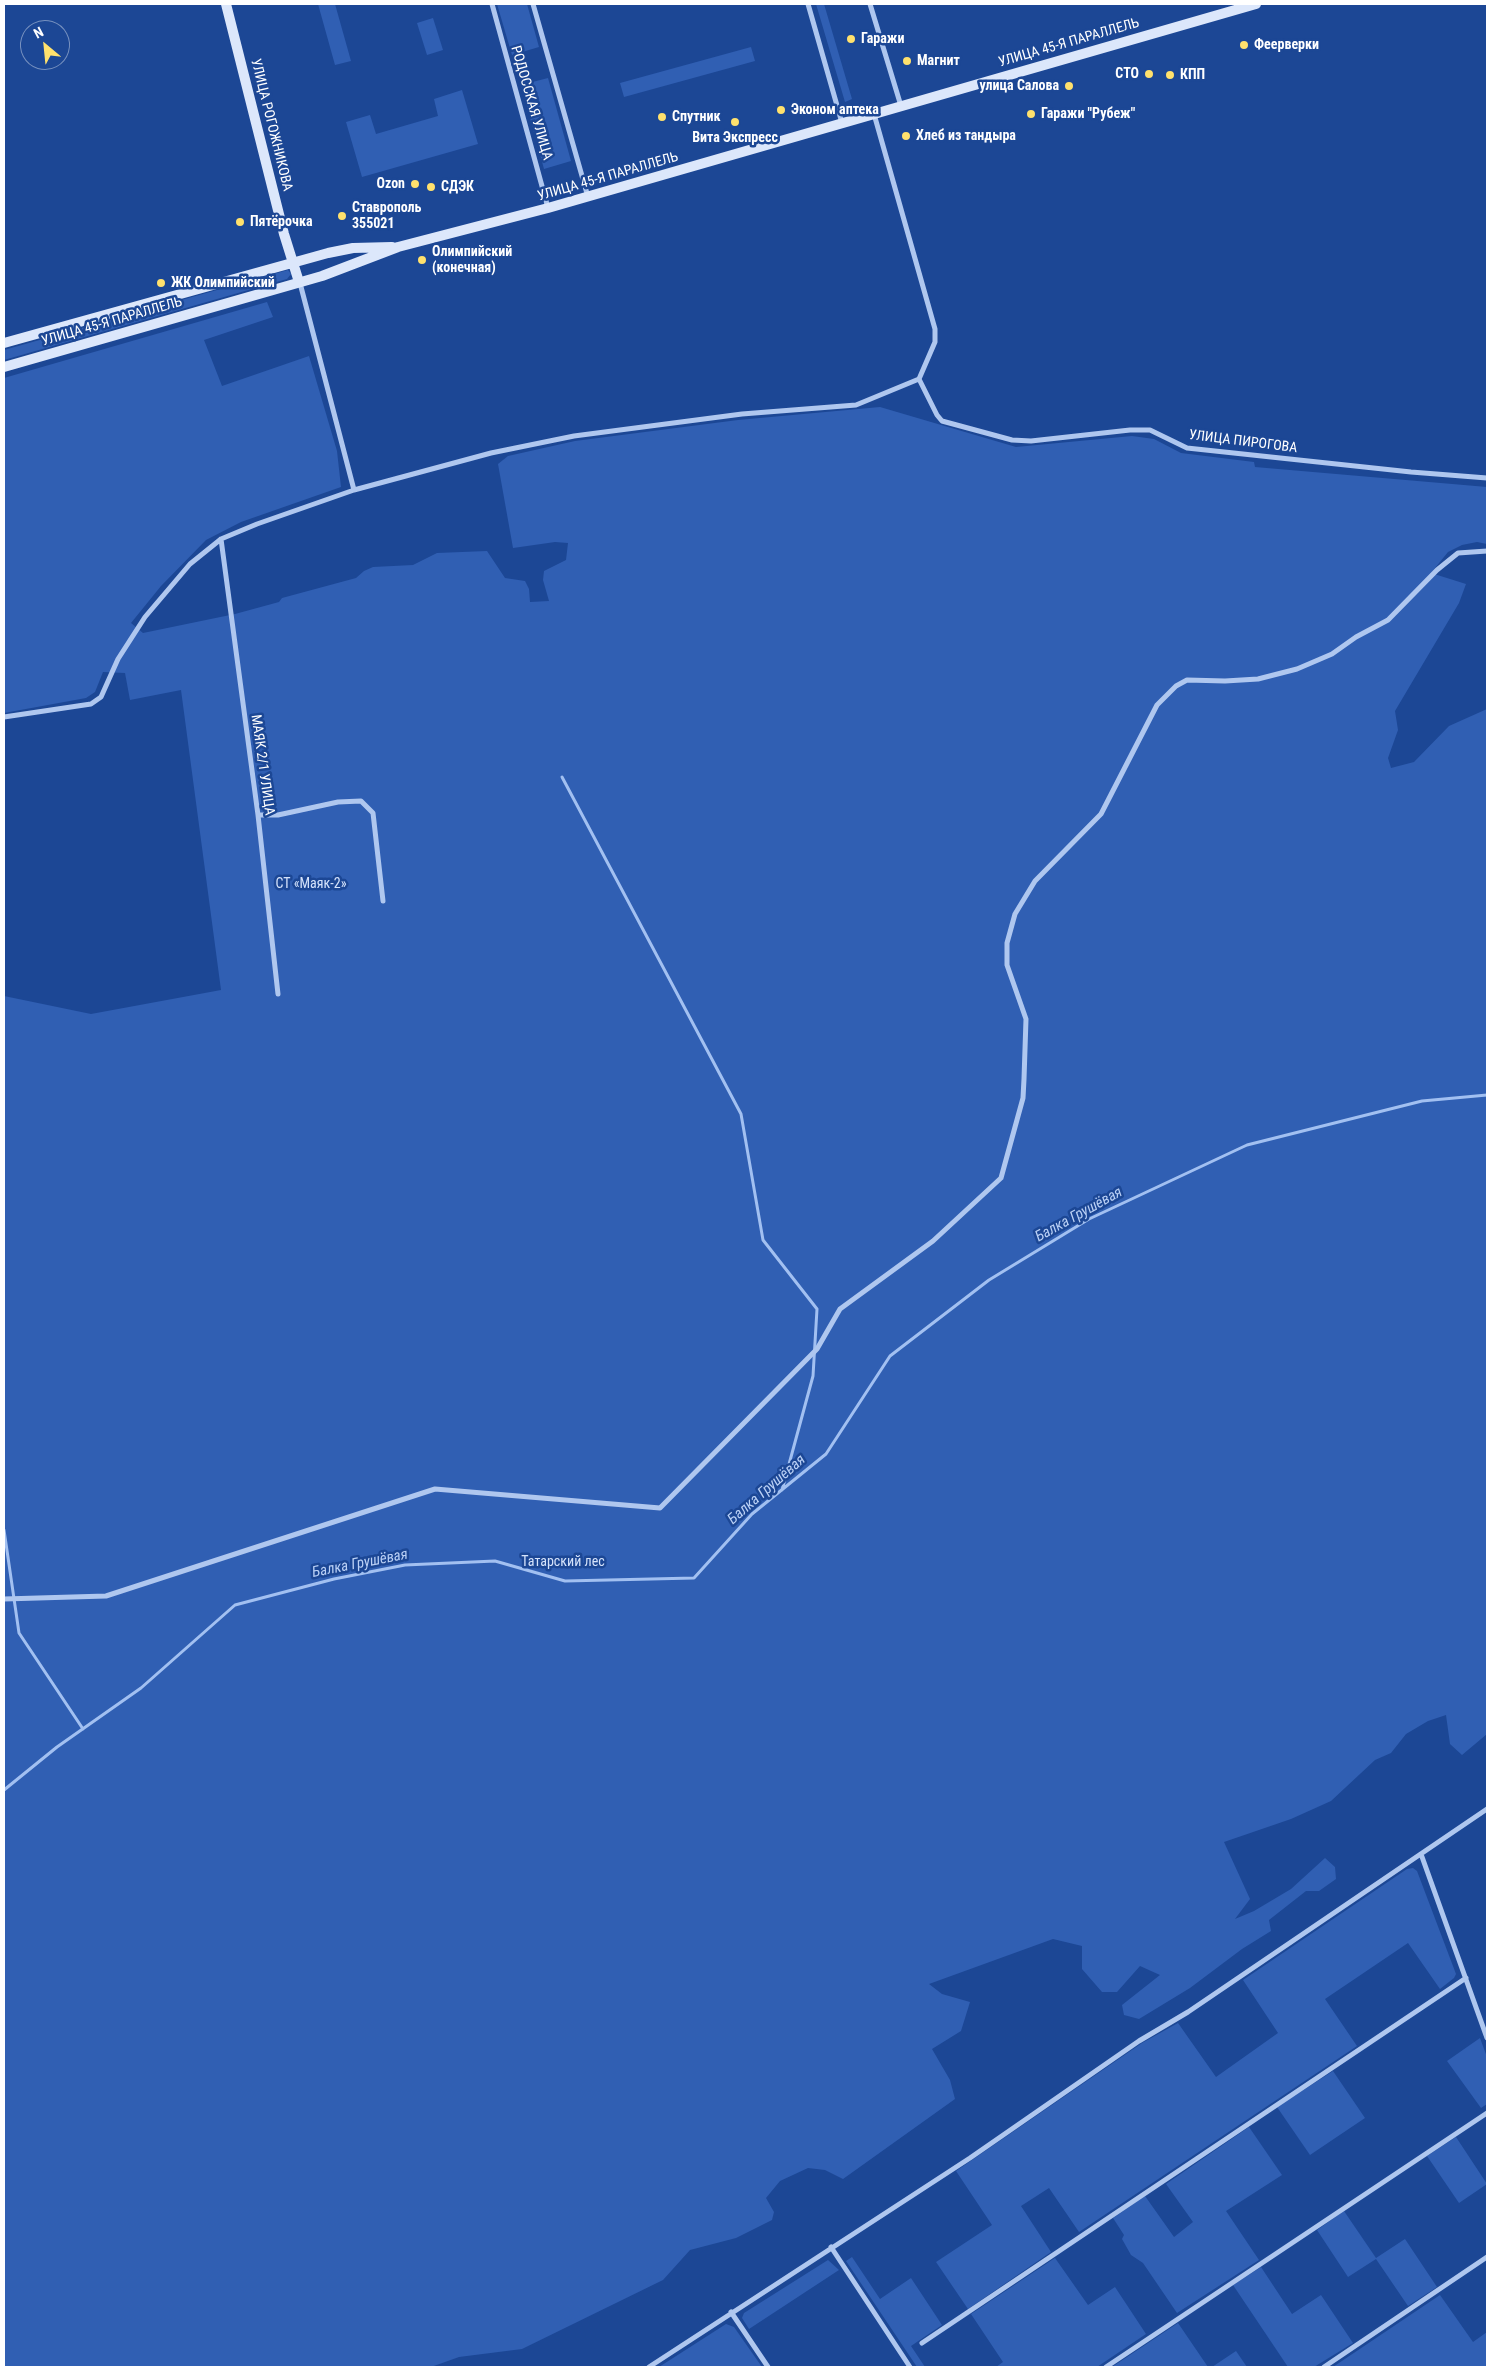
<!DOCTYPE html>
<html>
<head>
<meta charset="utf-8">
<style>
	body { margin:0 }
	#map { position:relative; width:1491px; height:2371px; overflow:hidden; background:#1c4795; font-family:"Roboto Condensed",sans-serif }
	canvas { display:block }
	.frame { position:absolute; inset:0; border:5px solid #fff; pointer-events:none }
	.north { position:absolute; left:20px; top:20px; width:50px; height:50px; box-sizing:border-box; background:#1c4795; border:1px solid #7791bf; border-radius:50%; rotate:332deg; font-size:14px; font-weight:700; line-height:20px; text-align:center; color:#fff }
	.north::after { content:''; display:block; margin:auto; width:18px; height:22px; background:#ffe16d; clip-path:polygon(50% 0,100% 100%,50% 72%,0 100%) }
</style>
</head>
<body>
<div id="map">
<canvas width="1491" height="2371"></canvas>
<div class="frame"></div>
<div class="north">N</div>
</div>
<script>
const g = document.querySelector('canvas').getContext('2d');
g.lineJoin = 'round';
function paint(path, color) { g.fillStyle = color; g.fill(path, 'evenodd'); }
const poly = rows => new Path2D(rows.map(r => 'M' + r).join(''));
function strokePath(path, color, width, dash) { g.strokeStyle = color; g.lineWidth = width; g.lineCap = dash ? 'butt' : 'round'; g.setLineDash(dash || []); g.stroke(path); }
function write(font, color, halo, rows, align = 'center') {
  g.font = font + ' "Roboto Condensed",sans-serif'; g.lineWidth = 5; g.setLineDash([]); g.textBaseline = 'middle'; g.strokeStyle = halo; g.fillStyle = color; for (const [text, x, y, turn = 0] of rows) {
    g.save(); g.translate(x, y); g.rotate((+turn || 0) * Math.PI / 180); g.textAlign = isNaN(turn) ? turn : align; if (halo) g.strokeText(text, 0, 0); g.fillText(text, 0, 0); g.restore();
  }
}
paint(poly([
	[318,4,335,4,351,61,335,65],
	[497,4,527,4,539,47,512,55],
	[816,4,824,4,852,99,845,102],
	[433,18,443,50,427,55,417,23],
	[751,47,755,61,624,97,620,83],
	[548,78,571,161,544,169,521,85],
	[462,90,478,144,362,177,346,122,370,115,376,134,438,116,434,99],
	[288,270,291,274,287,279,4,360,4,350],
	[267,302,273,317,204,340,222,386,309,356,337,451,341,487,241,522,206,540,161,586,131,623,143,633,235,614,279,602,282,598,356,578,364,571,373,567,413,565,437,553,487,551,505,578,525,581,529,589,530,602,549,601,543,580,544,571,566,560,568,543,555,542,513,548,498,464,508,456,575,441,738,420,880,407,1016,447,1132,436,1154,439,1181,453,1254,462,1255,467,1487,487,1487,544,1477,542,1462,545,1448,552,1431,573,1466,584,1459,603,1395,711,1398,730,1388,758,1391,768,1414,762,1449,726,1487,709,1487,1734,1462,1755,1450,1744,1446,1715,1428,1721,1406,1734,1391,1753,1375,1760,1331,1801,1291,1819,1224,1842,1250,1899,1235,1919,1254,1911,1291,1889,1325,1858,1335,1867,1336,1879,1319,1891,1306,1891,1269,1920,1271,1931,1242,1949,1190,1988,1139,2019,1124,2015,1122,2005,1160,1975,1140,1966,1117,1992,1102,1992,1082,1969,1082,1946,1053,1939,929,1984,942,1994,970,2002,961,2031,932,2049,950,2080,955,2099,843,2179,825,2170,808,2168,780,2181,766,2198,774,2212,772,2220,736,2238,690,2250,663,2280,522,2349,459,2357,431,2367,4,2367,4,996,91,1014,221,990,181,690,130,700,125,673,103,672,95,692,86,698,4,713,4,378],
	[1413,1868,1417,1871,1456,1974,1454,1978,1440,1989,1408,1943,1325,1999,1357,2046,1079,2232,1049,2188,1021,2206,1051,2252,968,2309,936,2262,992,2225,956,2171,1142,2043,1178,2023,1216,2077,1278,2033,1243,1980,1407,1869],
	[1480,2038,1487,2057,1487,2104,1481,2108,1447,2061],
	[1333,2071,1365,2118,1310,2155,1277,2107],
	[1249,2127,1282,2175,1226,2211,1259,2260,1177,2313,1143,2263,1131,2255,1122,2239,1124,2235,1113,2218,1145,2196,1174,2237,1193,2222,1166,2184],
	[1456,2137,1487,2184,1459,2203,1427,2156],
	[1344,2211,1376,2258,1405,2239,1437,2287,1408,2306,1376,2259,1348,2277,1317,2230],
	[852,2257,880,2299,911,2278,942,2325,911,2346,925,2367,917,2367,846,2261],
	[1055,2258,1088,2305,1115,2287,1146,2334,1097,2367,996,2367,1003,2362,971,2314],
	[828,2260,839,2270,749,2329,742,2318,744,2313],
	[1261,2267,1292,2314,1321,2295,1353,2343,1314,2367,1288,2367,1233,2285],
	[1440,2295,1473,2342,1487,2332,1487,2367,1333,2367],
	[1178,2323,1208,2367,1112,2367],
	[726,2324,734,2327,762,2367,659,2367],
	[1236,2351,1247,2367,1212,2367]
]), '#305fb3');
strokePath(poly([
	[562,777,741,1114,763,1240,817,1309,813,1376,782,1490],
	[4,1530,19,1633,83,1729],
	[4,1790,57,1747,141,1688,235,1605,334,1579,405,1565,495,1561,565,1581,694,1578,752,1514,826,1454,890,1356,989,1280,1089,1219,1247,1145,1422,1101,1487,1095]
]), '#a2c0f1', 3);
strokePath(poly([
	[492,4,548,208],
	[533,4,588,197],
	[808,4,842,123],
	[870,4,901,106],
	[300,283,354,490],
	[919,379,937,415,942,421,1012,440,1031,441,1130,430,1150,430,1187,448,1411,472,1487,478],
	[221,539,258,815,278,994],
	[4,717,91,704,101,697,118,659,145,617,190,564,221,539,257,524,354,490,491,453,574,436,742,414,856,405,919,379,935,342,935,329,874,114],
	[258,815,278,815,338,802,361,801,373,813,383,901],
	[4,1599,106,1596,435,1489,660,1508,817,1349,840,1309,933,1241,1001,1178,1023,1098,1024,1079,1026,1019,1007,965,1007,943,1015,914,1035,881,1101,814,1157,705,1176,686,1187,680,1225,681,1258,679,1297,669,1332,654,1356,637,1388,620,1437,570,1458,553,1487,551],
	[1421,1854,1487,2038],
	[831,2247,910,2367],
	[731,2312,768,2367],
	[922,2343,1466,1978],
	[649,2367,970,2158,1139,2041,1188,2012,1487,1809],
	[1106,2367,1487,2113],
	[1324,2367,1487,2257]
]), '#afc7ef', 5);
strokePath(poly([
	[226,4,284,234,299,282],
	[4,343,328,253,353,248,392,247],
	[4,367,322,276,398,247,548,208,1256,4]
]), '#dce7fb', 10);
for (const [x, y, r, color] of [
	[851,39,5,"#ffe16d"],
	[1244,45,5,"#ffe16d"],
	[907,61,5,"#ffe16d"],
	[1149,74,5,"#ffe16d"],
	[1170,75,5,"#ffe16d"],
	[1069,86,5,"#ffe16d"],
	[781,110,5,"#ffe16d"],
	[1031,114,5,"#ffe16d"],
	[662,117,5,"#ffe16d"],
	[735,122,5,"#ffe16d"],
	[906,136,5,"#ffe16d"],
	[415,184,5,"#ffe16d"],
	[431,187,5,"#ffe16d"],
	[342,216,5,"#ffe16d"],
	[240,222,5,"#ffe16d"],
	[422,260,5,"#ffe16d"],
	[161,283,5,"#ffe16d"]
]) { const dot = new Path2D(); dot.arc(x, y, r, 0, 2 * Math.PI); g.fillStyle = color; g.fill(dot); strokePath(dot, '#1c4795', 2); }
write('bold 14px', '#fff', '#1c4795', [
	["Гаражи",861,39],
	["Феерверки",1254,45],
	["Магнит",917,61],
	["СТО",1139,74,"right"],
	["КПП",1180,75],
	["улица Салова",1059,86,"right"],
	["Эконом аптека",791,110],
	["Гаражи \"Рубеж\"",1041,114],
	["Спутник",672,117],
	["Хлеб из тандыра",916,136],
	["Вита Экспресс",735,138,"center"],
	["Ozon",405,184,"right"],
	["СДЭК",441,187],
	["Ставрополь",352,208],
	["355021",352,224],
	["Пятёрочка",250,222],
	["Олимпийский",432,252],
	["(конечная)",432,268],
	["ЖК Олимпийский",171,283]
], 'left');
write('14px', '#fff', '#1c4795', [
	["УЛИЦА 45-Я ПАРАЛЛЕЛЬ",1069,43,-16],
	["РОДОССКАЯ УЛИЦА",531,103,74],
	["УЛИЦА РОГОЖНИКОВА",271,125,76],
	["УЛИЦА 45-Я ПАРАЛЛЕЛЬ",608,177,-16],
	["УЛИЦА 45-Я ПАРАЛЛЕЛЬ",112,322,-16],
	["УЛИЦА ПИРОГОВА",1243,442,7],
	["МАЯК 2/1 УЛИЦА",262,765,82]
]);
write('14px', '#d5e3fb', '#1c4795', [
	["СТ «Маяк-2»",311,884],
	["Татарский лес",563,1562]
]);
write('italic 15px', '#bbd1f6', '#1c4795', [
	["Балка Грушёвая",1079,1215,-29],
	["Балка Грушёвая",767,1490,-41],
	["Балка Грушёвая",360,1564,-11]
]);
</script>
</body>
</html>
